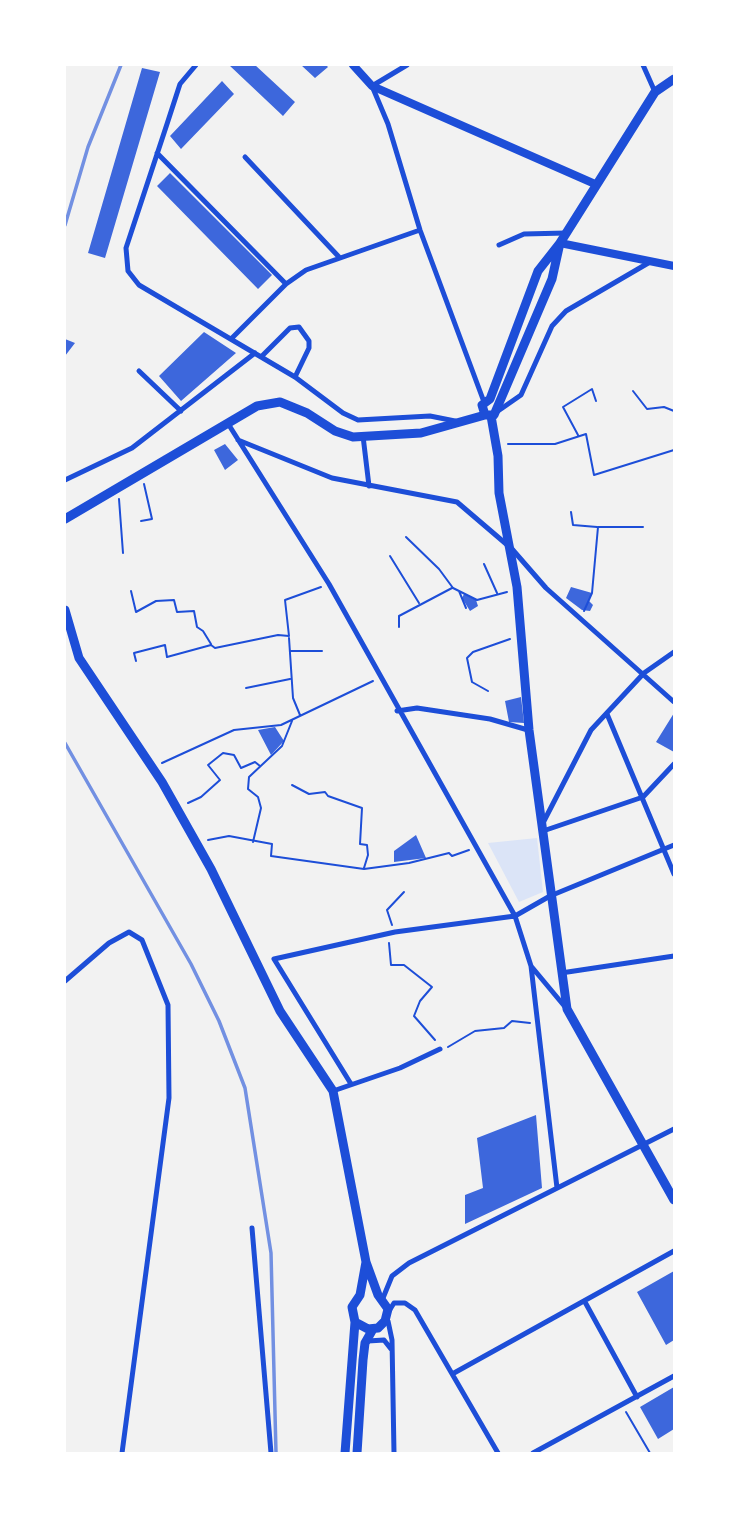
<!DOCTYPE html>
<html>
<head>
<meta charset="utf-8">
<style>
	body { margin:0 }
	#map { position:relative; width:739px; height:1518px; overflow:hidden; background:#f2f2f2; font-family:Commissioner,sans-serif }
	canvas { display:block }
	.frame { position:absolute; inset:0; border:66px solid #fff; pointer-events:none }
</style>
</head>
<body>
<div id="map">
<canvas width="739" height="1518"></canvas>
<div class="frame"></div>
</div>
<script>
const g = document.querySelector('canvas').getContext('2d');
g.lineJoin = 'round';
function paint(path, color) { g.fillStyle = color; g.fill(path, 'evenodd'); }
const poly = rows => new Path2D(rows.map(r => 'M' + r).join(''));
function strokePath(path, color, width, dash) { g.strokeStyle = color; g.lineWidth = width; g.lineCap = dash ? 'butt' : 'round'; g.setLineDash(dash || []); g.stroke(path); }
paint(poly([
	[537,838,543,892,519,902,488,843]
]), '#dbe4f7');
paint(poly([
	[229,65,255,65,295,102,283,116],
	[301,65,326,65,328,67,315,78],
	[142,68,160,72,105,258,88,253],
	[222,81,234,94,181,149,170,136],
	[170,173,272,275,258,289,157,186],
	[204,332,236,353,181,401,159,376],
	[65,339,75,343,65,356],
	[225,444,238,460,225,470,214,450],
	[571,587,592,593,589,601,593,605,590,611,582,610,566,598],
	[464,594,476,600,478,606,470,611,462,598],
	[521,697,524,723,509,722,505,701],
	[674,713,674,752,656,742],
	[275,727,284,741,271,755,258,730],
	[416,835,426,858,394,862,394,851],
	[536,1115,542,1188,465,1224,465,1195,483,1188,477,1138],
	[674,1271,674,1340,666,1345,637,1292],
	[674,1387,674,1429,658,1439,640,1407]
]), '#3d67dc');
strokePath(poly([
	[633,391,647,409,664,407,674,411],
	[578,435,563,407,592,389,596,401],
	[508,444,555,444,586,434,594,475,674,450],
	[119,499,123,553],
	[571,512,573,525,597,527],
	[141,521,152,519,144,484],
	[406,537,439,569,453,588,477,600,507,592],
	[390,556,419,603],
	[484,564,497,593],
	[131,591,136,612,156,601,174,600,177,612,194,611,197,627,203,631,211,644],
	[459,591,466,608],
	[584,611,592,593,598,527,643,527],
	[399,627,399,616,452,588],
	[289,638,293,698,300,715],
	[290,651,322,651],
	[136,661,134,653,165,645,167,657,211,645,215,648,278,635,289,636,285,600,321,587],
	[246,688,290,679],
	[488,691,472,682,467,658,473,652,510,639],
	[162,763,234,730,281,725,373,681],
	[292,785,309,794,325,792,328,796,362,808,360,844,367,845,368,855,364,868],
	[188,803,201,797,220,780,208,765,223,753,234,755,241,768,255,762,260,766],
	[208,840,229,836,272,844,271,856,364,869,409,863,449,853,452,856,469,850],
	[253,842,261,808,258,797,248,789,249,777,282,746,292,721],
	[392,925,387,910,404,892],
	[389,943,391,965,404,965,432,987,420,1001,414,1016,435,1040],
	[448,1047,475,1031,504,1028,512,1021,530,1023],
	[626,1412,650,1453]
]), '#1d4ed8', 2);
strokePath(poly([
	[196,65,180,84,167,124,126,248,128,271,139,285,295,377,343,413,358,420,430,416,455,421],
	[407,65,372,86,388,124,420,230,484,402],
	[643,65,655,92],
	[157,153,286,284],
	[245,157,339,257],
	[499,245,524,234,566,233],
	[231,339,286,284,306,270,420,230],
	[261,357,290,328,299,327,309,341,309,348,295,377],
	[139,371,181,411],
	[498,411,521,395,552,326,566,311,650,262],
	[227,422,329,584,515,916,531,966,566,1008],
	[363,436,369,486],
	[238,440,332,478,457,502,512,549,546,588,674,702],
	[65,480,132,448,255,353],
	[397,711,417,708,490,719,528,730],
	[607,714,674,874],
	[544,821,591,730,644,673,674,652],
	[543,831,643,797,674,764],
	[531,966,557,1188],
	[561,973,674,956],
	[65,981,109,943,129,932,142,940,168,1005,169,1098,122,1453],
	[351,1084,274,959,395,932,515,916,550,896,674,845],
	[333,1091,400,1068,440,1049],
	[252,1228,271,1453],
	[383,1298,392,1276,409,1263,674,1129],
	[585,1302,637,1397],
	[389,1311,394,1303,405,1303,415,1310,498,1453],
	[385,1321,388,1321,392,1340,394,1453],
	[368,1341,384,1340,391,1349],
	[454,1373,674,1251],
	[533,1453,674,1376]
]), '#1d4ed8', 5);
strokePath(poly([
	[353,65,372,86,595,184],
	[560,243,674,266]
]), '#1d4ed8', 8);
strokePath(poly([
	[485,415,482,405,490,399,538,271,560,243,655,92,674,79],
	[491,416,498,456,499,493,517,587,529,730,567,1009,674,1200],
	[65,519,257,406,280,402,307,413,335,431,353,437,421,433,485,415,494,415,552,279,560,243],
	[65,610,79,658,162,782,211,869,280,1011,333,1091,366,1262,378,1295,388,1309,385,1321,378,1328,368,1329,355,1322],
	[345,1453,355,1322,352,1307,360,1295,366,1262],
	[357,1453,363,1360,365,1343,373,1329]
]), '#1d4ed8', 9);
strokePath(poly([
	[65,225,88,147,121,65],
	[65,743,191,964,219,1021,245,1088,271,1253,276,1453]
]), '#7290e2', 3.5);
</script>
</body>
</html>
